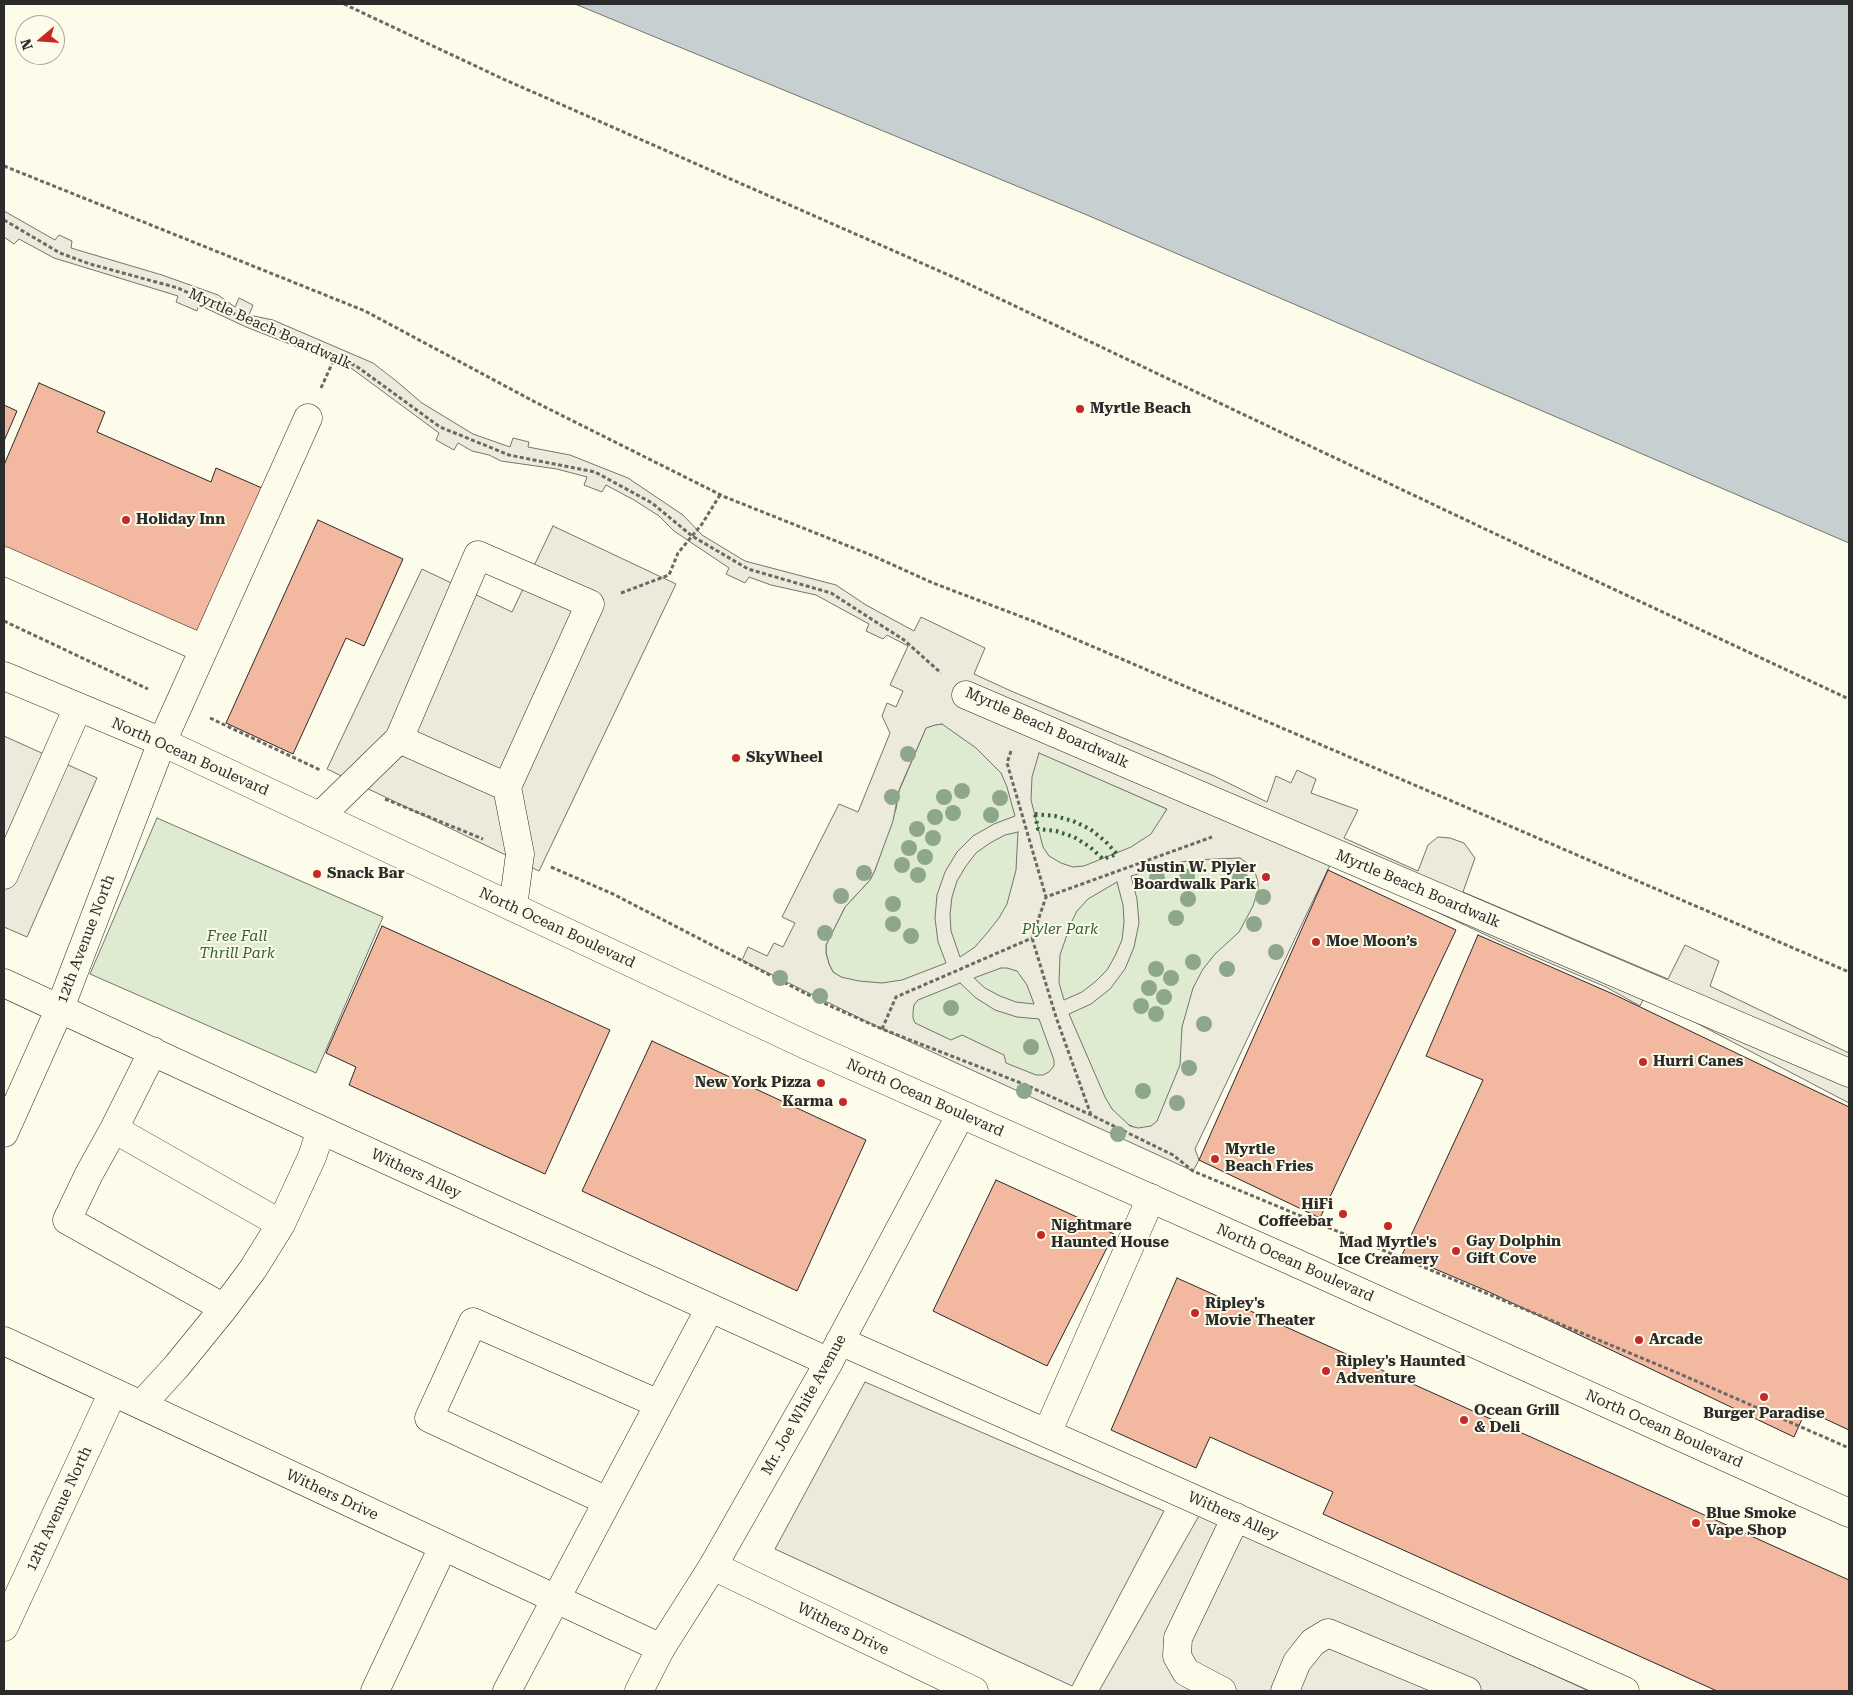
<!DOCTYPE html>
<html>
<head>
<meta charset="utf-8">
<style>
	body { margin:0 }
	#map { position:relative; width:1853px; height:1695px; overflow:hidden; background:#fdfbea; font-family:"Roboto Serif",serif }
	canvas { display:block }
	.frame { position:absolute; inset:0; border:5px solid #2b2b2b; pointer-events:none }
	.north { position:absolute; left:15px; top:15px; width:50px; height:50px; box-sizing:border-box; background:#fdfbea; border:1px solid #a9a89e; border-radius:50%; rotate:252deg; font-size:14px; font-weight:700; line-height:20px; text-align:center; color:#2b2b2b }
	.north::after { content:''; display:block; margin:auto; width:18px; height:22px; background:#c62828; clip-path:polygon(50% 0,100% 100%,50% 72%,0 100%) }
</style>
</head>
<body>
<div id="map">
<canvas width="1853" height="1695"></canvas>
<div class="frame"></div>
<div class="north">N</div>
</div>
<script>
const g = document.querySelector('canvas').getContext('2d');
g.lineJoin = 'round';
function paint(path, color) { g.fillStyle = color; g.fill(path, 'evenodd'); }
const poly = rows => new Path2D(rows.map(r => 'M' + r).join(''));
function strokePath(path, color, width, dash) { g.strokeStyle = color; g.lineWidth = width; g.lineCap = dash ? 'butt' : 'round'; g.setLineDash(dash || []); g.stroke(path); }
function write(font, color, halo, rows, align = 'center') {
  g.font = font + ' "Roboto Serif",serif'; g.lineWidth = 4; g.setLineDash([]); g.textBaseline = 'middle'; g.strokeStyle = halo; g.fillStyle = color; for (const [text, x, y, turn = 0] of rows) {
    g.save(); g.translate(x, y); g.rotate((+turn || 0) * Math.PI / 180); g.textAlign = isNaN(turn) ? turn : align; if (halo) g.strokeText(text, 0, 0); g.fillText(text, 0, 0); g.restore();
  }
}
const green = poly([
	[942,724,1038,756,1039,752,1167,809,1164,814,1285,870,1162,1140,836,990,841,977,833,972,829,964,826,953,826,945,845,907,870,880,875,870,896,809,899,791,926,728,934,725,942,724],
	[157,818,383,917,316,1073,90,974,157,818]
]);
paint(green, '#deebd1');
strokePath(green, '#74746e', 1);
const parking = poly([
	[4,211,55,240,59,235,72,241,71,248,162,275,218,295,235,307,239,298,253,305,249,315,273,320,373,363,395,380,422,403,473,434,510,447,513,438,529,442,528,447,570,455,628,478,683,515,702,535,745,561,836,585,866,605,914,631,921,617,985,648,974,674,1011,691,1214,776,1267,802,1276,776,1291,783,1297,770,1316,779,1311,793,1358,810,1344,838,1418,871,1428,845,1438,837,1450,838,1464,843,1475,858,1463,892,1668,979,1685,945,1719,961,1710,986,1849,1053,1849,1103,1645,996,1640,1006,1606,987,1505,944,1403,896,1330,865,1195,1149,1199,1160,1193,1171,882,1029,742,960,748,947,767,956,774,943,783,947,795,923,782,917,839,804,858,812,890,733,882,716,887,703,896,707,903,691,890,685,908,646,887,635,883,639,866,631,869,624,816,595,771,585,749,577,745,583,726,574,729,568,674,531,659,516,634,500,606,485,602,492,584,485,587,477,557,469,501,461,489,455,472,451,458,443,454,450,436,440,439,433,351,368,246,327,199,305,197,311,176,302,178,296,54,258,19,239,14,244,4,237,4,211],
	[942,724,976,748,1001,773,1007,787,1015,816,994,824,973,836,957,852,945,872,937,895,935,918,938,942,946,963,902,980,882,983,859,981,841,977,833,972,829,964,826,953,826,945,845,907,870,880,875,870,893,821,899,790,926,728,935,725,942,724],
	[1039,753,1167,809,1151,834,1131,847,1084,866,1073,867,1061,863,1049,856,1043,847,1031,800,1032,777,1039,753],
	[1018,832,1016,870,1007,904,999,918,987,933,975,947,960,957,951,931,950,914,952,897,957,881,966,866,976,853,990,843,1005,835,1018,832],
	[1240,858,1250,865,1255,872,1258,882,1258,890,1253,906,1239,932,1215,954,1203,969,1193,988,1182,1027,1180,1065,1157,1121,1151,1126,1138,1128,1130,1126,1112,1109,1105,1097,1069,1014,1091,1004,1110,989,1125,969,1134,947,1139,923,1137,899,1131,876,1171,864,1193,860,1240,858],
	[1117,882,1123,905,1124,922,1122,940,1115,956,1107,970,1095,982,1082,992,1064,1000,1059,983,1060,955,1071,923,1077,911,1088,899,1117,882],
	[1001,968,1007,968,1017,971,1027,985,1034,1004,1016,1002,1000,996,985,988,974,978,1001,968],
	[960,983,976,998,995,1010,1017,1017,1039,1019,1054,1060,1054,1066,1049,1072,1043,1075,1036,1075,1006,1063,1004,1055,962,1035,951,1040,915,1023,913,1018,913,1012,914,1005,918,1000,960,983],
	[553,526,676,584,539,871,327,769,422,569,512,612,553,526],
	[4,736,97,778,27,937,4,927,4,736],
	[865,1382,1164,1511,1072,1686,775,1549,865,1382],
	[1200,1514,1589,1691,1099,1691,1200,1514]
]);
paint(parking, '#eceadb');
strokePath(parking, '#74746e', 1);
const water = poly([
	[575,4,1849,4,1849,543,1087,215,575,4]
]);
paint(water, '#c7d0d0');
strokePath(water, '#74746e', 1);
const building = poly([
	[39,383,105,412,97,432,211,482,216,468,262,488,197,637,4,551,4,465,39,383],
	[4,405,17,411,4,441,4,405],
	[318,520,403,559,364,646,346,638,293,754,226,723,318,520],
	[1328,870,1456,930,1320,1218,1199,1160,1328,870],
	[382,926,610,1030,545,1174,349,1085,356,1067,326,1053,382,926],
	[1478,935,1613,994,1849,1107,1849,1430,1806,1410,1794,1437,1487,1291,1402,1255,1483,1080,1426,1056,1478,935],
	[652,1041,866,1140,797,1291,582,1191,652,1041],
	[996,1180,1114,1234,1047,1366,933,1311,996,1180],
	[1177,1278,1849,1580,1849,1691,1717,1691,1323,1514,1333,1492,1210,1437,1196,1468,1111,1430,1177,1278]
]);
paint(building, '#f2b8a0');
strokePath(building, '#2b2b2b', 1);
const minor = poly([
	[4,561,204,649],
	[966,695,1849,1073],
	[399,739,507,787],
	[320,816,399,739,478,555,590,604,507,787,520,854,513,907],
	[4,875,78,707],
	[4,983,321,1130,829,1362],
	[114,1129,153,1051],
	[4,1133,60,1008,162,742,308,418],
	[224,1308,67,1220,89,1174,114,1129,281,1224],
	[4,1341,661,1648],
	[840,1341,1625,1691],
	[141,1405,176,1367,224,1308,253,1269,281,1224,312,1157,321,1130],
	[1047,1433,1151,1198],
	[607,1501,429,1418,473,1322,659,1404],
	[713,1566,974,1691],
	[4,1627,113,1392],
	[375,1691,443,1547],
	[507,1691,710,1308],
	[1222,1691,1186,1672,1177,1656,1178,1638,1236,1517],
	[1285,1691,1297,1662,1313,1642,1328,1633,1467,1691]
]);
const major = poly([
	[4,676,162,742,806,1045,1296,1263,1849,1513],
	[639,1691,661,1648,713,1566,829,1362,961,1114]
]);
strokePath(minor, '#2b2b2b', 29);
strokePath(major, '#2b2b2b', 29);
strokePath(poly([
	[344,4,501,78,960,280,1485,529,1849,699],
	[4,166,365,311,535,402,725,497,871,555,933,583,1038,623,1849,972],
	[4,220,60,253,90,264,178,288,248,320,295,337,336,355,359,368,440,427,509,455,595,472,652,503,692,536,748,569,831,593,904,640,941,673],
	[321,388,336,355],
	[621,593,669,575,678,553,702,524,720,495],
	[4,621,148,689],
	[210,718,320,770],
	[1011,751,1007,763,1046,897],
	[385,799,483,839],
	[551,867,613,894,826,1004,882,1029,1026,1085,1091,1115,1173,1155,1193,1171,1680,1374,1849,1448],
	[882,1029,896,997,1032,938],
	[1091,1115,1056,1017,1032,938,1046,897,1212,837]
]), '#6a6964', 3, [4, 2.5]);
strokePath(minor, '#fdfbea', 28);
strokePath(major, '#fdfbea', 28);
strokePath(poly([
	[1035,814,1055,816,1073,821,1090,829,1105,841,1117,854,1103,859,1090,847,1074,837,1056,831,1038,829,1035,814]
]), '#34623c', 4, [2.5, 4]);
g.fillStyle = '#8ea78a';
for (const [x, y] of [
	[908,754],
	[962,791],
	[892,797],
	[944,797],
	[1000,798],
	[953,813],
	[991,815],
	[935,817],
	[917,829],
	[933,838],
	[909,848],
	[925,857],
	[902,865],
	[864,873],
	[918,875],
	[1187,877],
	[1157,878],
	[1240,878],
	[841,896],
	[1263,897],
	[1188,899],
	[893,904],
	[1176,918],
	[893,924],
	[1254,924],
	[825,933],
	[911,936],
	[1276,952],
	[1193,962],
	[1156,969],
	[1227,969],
	[780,978],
	[1171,978],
	[1149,988],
	[820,996],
	[1164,997],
	[1141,1006],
	[951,1008],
	[1156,1014],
	[1204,1024],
	[1031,1047],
	[1189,1068],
	[1024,1091],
	[1143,1091],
	[1177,1103],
	[1118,1134]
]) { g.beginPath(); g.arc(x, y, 8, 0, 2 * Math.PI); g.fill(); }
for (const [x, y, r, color] of [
	[1080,409,5,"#c62828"],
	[126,520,5,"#c62828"],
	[736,758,5,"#c62828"],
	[317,874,5,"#c62828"],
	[1266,877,5,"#c62828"],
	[1316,942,5,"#c62828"],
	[1643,1062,5,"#c62828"],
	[821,1083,5,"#c62828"],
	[843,1102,5,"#c62828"],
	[1215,1159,5,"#c62828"],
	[1343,1214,5,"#c62828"],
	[1388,1226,5,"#c62828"],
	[1041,1235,5,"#c62828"],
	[1456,1251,5,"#c62828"],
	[1195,1313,5,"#c62828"],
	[1639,1340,5,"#c62828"],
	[1326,1371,5,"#c62828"],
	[1764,1397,5,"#c62828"],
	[1464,1420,5,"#c62828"],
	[1696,1523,5,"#c62828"]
]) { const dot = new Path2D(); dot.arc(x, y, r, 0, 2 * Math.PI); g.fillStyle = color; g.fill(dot); strokePath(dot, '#fdfbea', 2); }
write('15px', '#2b2b2b', '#fdfbea', [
	["Myrtle Beach Boardwalk",270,329,24],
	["Myrtle Beach Boardwalk",1047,728,24],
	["North Ocean Boulevard",190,757,24],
	["Myrtle Beach Boardwalk",1418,889,23],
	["North Ocean Boulevard",557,928,25],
	["12th Avenue North",86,939,-69],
	["North Ocean Boulevard",925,1098,24],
	["Withers Alley",416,1174,25],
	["North Ocean Boulevard",1295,1263,24],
	["Mr. Joe White Avenue",804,1405,-61],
	["North Ocean Boulevard",1664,1429,24],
	["Withers Drive",332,1495,25],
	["12th Avenue North",59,1509,-65],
	["Withers Alley",1233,1516,24],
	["Withers Drive",843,1629,26]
]);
write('bold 15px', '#2b2b2b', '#fdfbea', [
	["Myrtle Beach",1090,409],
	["Holiday Inn",136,520],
	["SkyWheel",746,758],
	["Justin W. Plyler",1256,868,"right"],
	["Boardwalk Park",1256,885,"right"],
	["Snack Bar",327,874],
	["Moe Moon’s",1326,942],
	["Hurri Canes",1653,1062],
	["New York Pizza",811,1083,"right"],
	["Karma",833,1102,"right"],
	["Myrtle",1225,1150],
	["Beach Fries",1225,1167],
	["HiFi",1333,1205,"right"],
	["Coffeebar",1333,1222,"right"],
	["Nightmare",1051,1226],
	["Haunted House",1051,1243],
	["Gay Dolphin",1466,1242],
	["Gift Cove",1466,1259],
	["Mad Myrtle's",1388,1243,"center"],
	["Ice Creamery",1388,1260,"center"],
	["Ripley's",1205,1304],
	["Movie Theater",1205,1321],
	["Arcade",1649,1340],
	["Ripley's Haunted",1336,1362],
	["Adventure",1336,1379],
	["Ocean Grill",1474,1411],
	["& Deli",1474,1428],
	["Burger Paradise",1764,1414,"center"],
	["Blue Smoke",1706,1514],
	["Vape Shop",1706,1531]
], 'left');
write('italic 15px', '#34623c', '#fdfbea', [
	["Plyler Park",1060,930],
	["Free Fall",237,937],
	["Thrill Park",237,954]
]);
</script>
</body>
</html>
